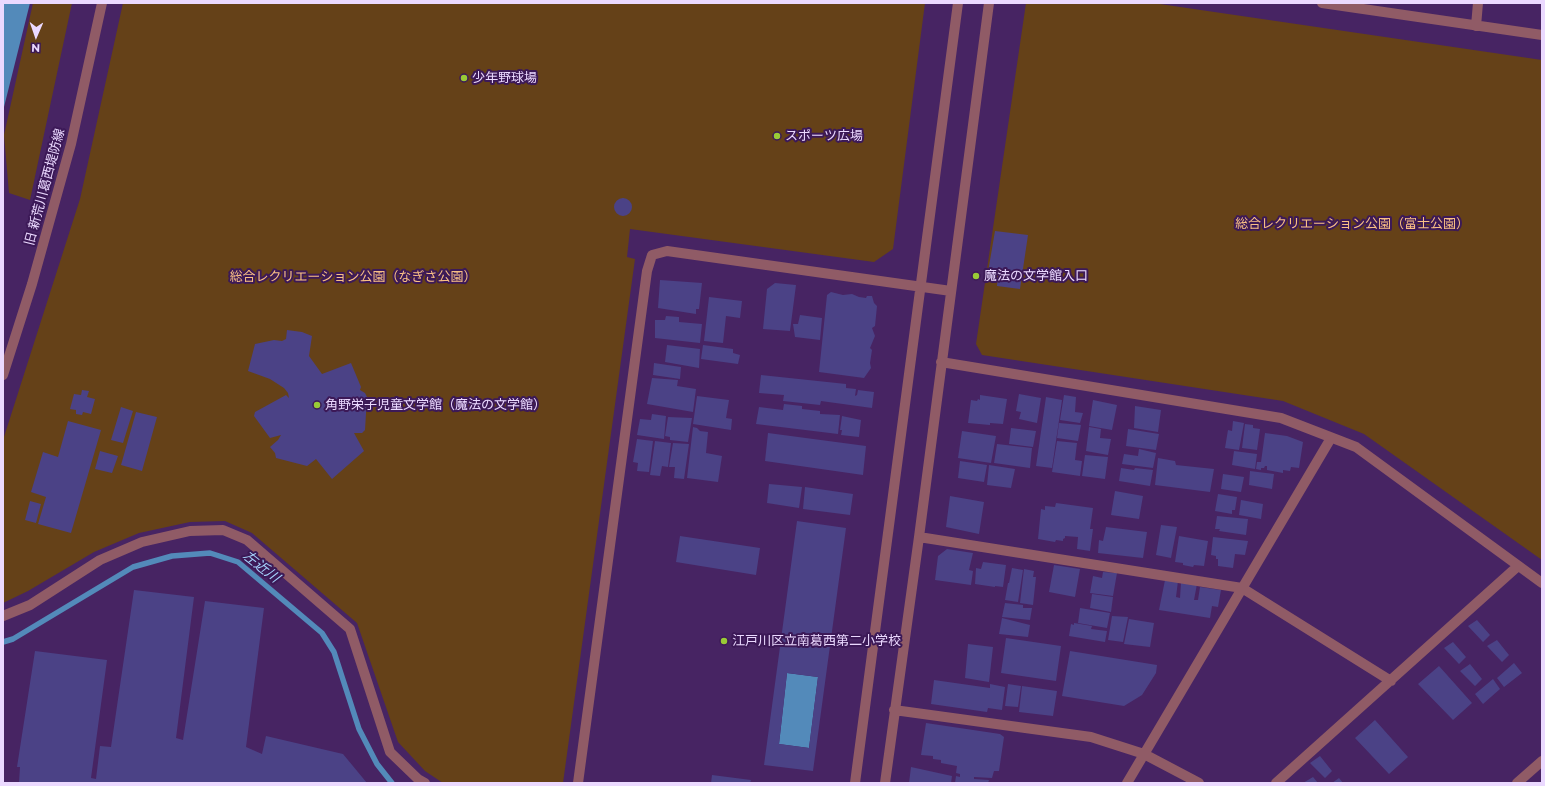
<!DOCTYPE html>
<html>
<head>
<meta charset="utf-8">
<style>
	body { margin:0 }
	#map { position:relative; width:1545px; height:786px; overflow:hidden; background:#472463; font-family:Montserrat,sans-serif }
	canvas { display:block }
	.frame { position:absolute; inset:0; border:4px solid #ebd9ff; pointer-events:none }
	.north { position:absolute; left:16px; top:16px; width:40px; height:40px; -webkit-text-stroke:3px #3c1957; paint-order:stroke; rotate:182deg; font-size:11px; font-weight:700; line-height:16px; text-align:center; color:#ebd9ff }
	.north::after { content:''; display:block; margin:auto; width:14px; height:18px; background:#ebd9ff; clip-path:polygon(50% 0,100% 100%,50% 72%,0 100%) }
</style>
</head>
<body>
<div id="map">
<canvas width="1545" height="786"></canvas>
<div class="frame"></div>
<div class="north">N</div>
</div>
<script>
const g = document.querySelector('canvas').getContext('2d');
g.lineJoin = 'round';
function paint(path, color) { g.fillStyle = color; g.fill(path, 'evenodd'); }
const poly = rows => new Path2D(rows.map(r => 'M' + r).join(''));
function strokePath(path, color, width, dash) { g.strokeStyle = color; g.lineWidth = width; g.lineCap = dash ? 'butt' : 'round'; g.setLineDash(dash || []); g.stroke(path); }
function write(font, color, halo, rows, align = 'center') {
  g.font = font + ' Montserrat,"Noto Sans JP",sans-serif'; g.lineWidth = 4; g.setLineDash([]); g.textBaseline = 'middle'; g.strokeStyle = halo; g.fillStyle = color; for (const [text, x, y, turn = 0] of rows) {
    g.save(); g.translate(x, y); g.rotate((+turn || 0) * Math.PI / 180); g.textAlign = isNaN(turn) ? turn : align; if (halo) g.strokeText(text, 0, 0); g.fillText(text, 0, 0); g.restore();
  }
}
paint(poly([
	[33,3,72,3,30,200,9,193,4,135],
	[123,3,925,3,893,249,874,262,630,229,627,257,635,259,563,783,443,783,425,771,398,742,357,623,252,533,225,521,190,522,139,533,94,552,28,591,3,603,3,440,80,199],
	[1026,3,1153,3,1542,60,1542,560,1364,434,1283,401,982,355,976,344]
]), '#654118');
paint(poly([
	[3,3,30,3,3,111],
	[787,673,818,677,809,748,779,744]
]), '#538aba');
strokePath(poly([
	[3,642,13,639,133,567,172,556,210,553,238,562,322,633,334,652,359,729,377,764,392,783]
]), '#538aba', 5.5);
paint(poly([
	'614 207a9 9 0 1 1 18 0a9 9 0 1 1-18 0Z',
	[995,231,1028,235,1020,289,997,286,998,275,988,272],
	[660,280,702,283,699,309,696,309,696,314,658,308],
	[775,283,796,285,790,331,763,329,767,289],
	[831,292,843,295,852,294,859,297,866,298,867,296,872,296,874,303,877,306,875,326,872,328,875,336,870,348,872,350,870,363,871,368,864,378,819,372,827,295],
	[709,297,742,301,740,318,726,316,723,343,704,341],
	[800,315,822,318,820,340,795,337,793,324,798,324],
	[666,316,679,317,679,322,702,324,700,343,655,338,655,320,665,320],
	[287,330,302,332,312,336,309,356,322,374,351,363,361,387,360,390,365,393,367,397,365,430,362,433,354,433,364,451,332,479,316,459,307,466,276,458,275,453,270,447,278,440,281,435,270,438,254,416,255,412,286,395,289,398,288,393,284,388,270,379,248,371,255,344,274,340,282,341,286,339],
	[667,345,700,349,699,368,665,362],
	[703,345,733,349,733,353,740,355,738,364,701,359],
	[654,363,681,367,680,379,653,375],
	[761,375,846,384,846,388,856,389,855,396,857,395,858,390,874,392,872,408,821,401,820,405,783,401,784,395,759,393],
	[652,378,678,380,677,386,696,389,693,412,647,404],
	[82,390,89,391,87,397,95,399,91,414,83,412,82,415,76,414,76,410,70,409,74,394,81,395],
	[1019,394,1041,398,1037,423,1019,419,1021,412,1016,411],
	[980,395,1007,399,1003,424,990,423,990,425,968,423,971,400,977,401,978,399,980,400],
	[1064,395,1076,397,1075,412,1083,413,1080,423,1060,420],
	[697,396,729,400,726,418,732,419,731,430,693,424],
	[1046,397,1062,400,1052,468,1036,466],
	[1093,400,1117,405,1112,430,1089,426],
	[784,404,802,406,802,409,820,411,820,414,840,415,838,434,756,424,759,407,783,410],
	[1135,406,1161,410,1158,432,1134,428],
	[121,407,133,411,123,443,111,440],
	[136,412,157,417,142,471,121,465],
	[652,414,666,416,664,439,637,435,640,419,651,420],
	[842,416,861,420,859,437,841,435,842,430,840,430],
	[668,417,692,418,688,442,670,440,670,437,665,436],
	[68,421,101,430,71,533,38,524,46,497,31,492,43,452,58,457],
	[1233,421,1244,423,1239,450,1225,448,1228,430,1232,431],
	[1059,423,1081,425,1078,441,1057,438],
	[1245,424,1253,425,1253,428,1260,429,1257,450,1242,448],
	[693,427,697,428,700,431,708,432,706,453,722,456,718,482,687,478],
	[1089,427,1101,429,1100,438,1111,439,1108,455,1086,451],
	[1011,428,1036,431,1033,447,1009,444],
	[1128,429,1159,434,1156,450,1126,446],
	[962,431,996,436,991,463,958,458],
	[768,433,866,446,863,475,765,461],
	[1265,433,1287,436,1303,442,1299,468,1291,467,1290,471,1283,470,1283,473,1267,470,1267,466,1265,466,1264,468,1261,468,1261,470,1256,469,1257,462,1261,462],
	[637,439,653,441,649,472,637,471,638,463,633,462],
	[655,441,671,443,668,467,662,466,660,476,650,475],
	[1057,441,1077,443,1075,460,1082,461,1080,476,1052,472],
	[673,443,689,444,684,479,674,478,675,467,669,467],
	[997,444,1032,448,1030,468,994,463],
	[1139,449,1156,453,1153,468,1122,464,1124,454,1138,456],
	[100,451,118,456,112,473,95,469],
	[1234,451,1257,454,1255,469,1232,465],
	[1085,455,1108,457,1105,479,1082,476],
	[1158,458,1175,461,1176,465,1214,469,1210,492,1155,485],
	[960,461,987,465,984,482,958,478],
	[989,465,1015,469,1011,488,987,485],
	[1121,468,1134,470,1135,468,1153,470,1150,486,1119,481],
	[1250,471,1274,474,1272,489,1249,485],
	[1223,474,1244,477,1241,492,1221,489],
	[769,484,802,487,799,508,767,503],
	[805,487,853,494,850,515,803,509],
	[1115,491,1143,496,1139,519,1111,515],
	[1218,494,1237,497,1235,510,1232,510,1232,514,1215,511],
	[950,496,984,502,979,534,946,527],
	[1241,500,1263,504,1261,519,1239,515],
	[30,501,41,504,36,523,25,520],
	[1056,503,1093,508,1090,529,1093,529,1090,551,1077,549,1078,537,1065,536,1065,538,1063,539,1063,541,1056,540,1055,542,1038,539,1041,509,1045,510,1045,506,1055,507],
	[1217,516,1248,519,1246,535,1219,531,1220,529,1215,529],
	[797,521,846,528,813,771,764,765],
	[787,673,818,677,809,748,779,744],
	[1161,525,1177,527,1171,558,1156,555],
	[1106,527,1147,532,1143,558,1098,553,1099,540,1103,541],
	[680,536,760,548,756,575,676,562],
	[1179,536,1208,541,1204,566,1194,565,1193,567,1183,565,1183,563,1175,562],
	[1213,537,1248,541,1245,555,1235,554,1233,568,1218,566,1218,559,1216,559,1216,556,1211,555],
	[947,549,973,553,969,570,973,571,971,585,935,580,938,556],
	[983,562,1006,565,1003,587,995,586,995,587,975,584,976,568,981,569],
	[1054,565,1080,569,1075,597,1049,592],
	[1012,568,1023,570,1018,602,1005,600,1008,583,1009,583],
	[1024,569,1034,571,1033,577,1036,577,1033,605,1020,603],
	[1103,572,1117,573,1113,596,1090,593,1093,576,1102,578],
	[1165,580,1178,581,1176,597,1180,598,1181,583,1197,584,1194,600,1198,600,1200,587,1221,590,1218,607,1212,606,1210,618,1159,610],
	[134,590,194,597,176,738,183,740,205,601,264,608,246,747,262,754,266,736,343,754,367,783,19,783,20,767,17,767,35,651,107,660,91,778,96,779,100,746,111,747],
	[1092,594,1113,597,1111,612,1090,608],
	[1005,603,1023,605,1023,608,1032,608,1030,620,1002,617],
	[1080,608,1110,613,1107,628,1078,623],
	[1112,616,1128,617,1123,642,1108,640],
	[1002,618,1030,625,1028,637,999,634],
	[1129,619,1154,623,1150,647,1124,644],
	[1477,620,1490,635,1483,642,1468,626],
	[1074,623,1092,626,1091,629,1107,631,1105,642,1069,636,1071,624,1074,625],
	[1006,638,1061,646,1056,681,1001,673],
	[1497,640,1509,655,1502,662,1487,646],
	[1453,642,1466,657,1459,664,1444,648],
	[968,644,993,647,989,682,965,678],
	[1070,651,1157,665,1156,673,1142,695,1124,706,1062,696],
	[1514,663,1522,673,1504,687,1497,678],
	[1470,664,1482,679,1475,686,1460,671],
	[1439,666,1472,703,1453,720,1418,684],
	[1493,679,1500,689,1483,704,1475,694],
	[934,680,990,688,990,684,1005,687,1002,710,988,708,987,712,931,704],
	[1008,684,1021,686,1018,707,1005,706],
	[1022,686,1057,691,1053,716,1019,712],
	[1375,720,1408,757,1389,774,1355,738],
	[926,723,1000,734,1004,737,999,771,994,771,992,778,974,777,974,779,989,780,988,783,955,783,956,776,960,777,960,774,956,773,957,766,941,763,941,760,933,759,933,756,921,755],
	[1320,756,1332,771,1325,778,1310,763],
	[911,767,952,776,951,783,909,783],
	[712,775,751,780,750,783,711,783],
	[1313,777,1318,783,1303,783],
	[1339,778,1343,783,1332,783]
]), '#4b4286');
strokePath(poly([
	[1322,3,1542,35],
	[1476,26,1478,3],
	[941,362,1281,418,1356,447,1542,583],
	[3,375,32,284,71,144,102,3],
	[919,537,1242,588,1391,681],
	[3,616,30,605,100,560,142,542,190,531,223,530,247,540,350,629,390,752,418,779,425,783],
	[894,710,1091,737,1144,754,1199,783],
	[578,783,647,271,652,255,667,251,951,291],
	[855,783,958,3],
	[885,783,919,537,989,3],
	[1127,783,1331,438],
	[1276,783,1518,566],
	[1517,783,1542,761]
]), '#905b66', 10);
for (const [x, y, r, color] of [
	[464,78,4,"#99cb36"],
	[777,136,4,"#99cb36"],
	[976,276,4,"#99cb36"],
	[317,405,4,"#99cb36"],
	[724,641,4,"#99cb36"]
]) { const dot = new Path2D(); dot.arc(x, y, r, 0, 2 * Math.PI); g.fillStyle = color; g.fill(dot); strokePath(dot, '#3c1957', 1.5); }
write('13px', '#ebd9ff', '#3c1957', [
	["少年野球場",472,78],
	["スポーツ広場",785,136],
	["魔法の文学館入口",984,276],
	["角野栄子児童文学館（魔法の文学館）",325,405],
	["江戸川区立南葛西第二小学校",732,641]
], 'left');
write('13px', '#ebd9ff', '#3c1957', [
	["旧 新荒川葛西堤防線",45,187,-75]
]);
write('13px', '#f9c085', '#3c1957', [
	["総合レクリエーション公園（富士公園）",1352,224],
	["総合レクリエーション公園（なぎさ公園）",353,277]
]);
write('italic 14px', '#a5d2fb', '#3c1957', [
	["左近川",261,567,38]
]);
</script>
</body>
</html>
